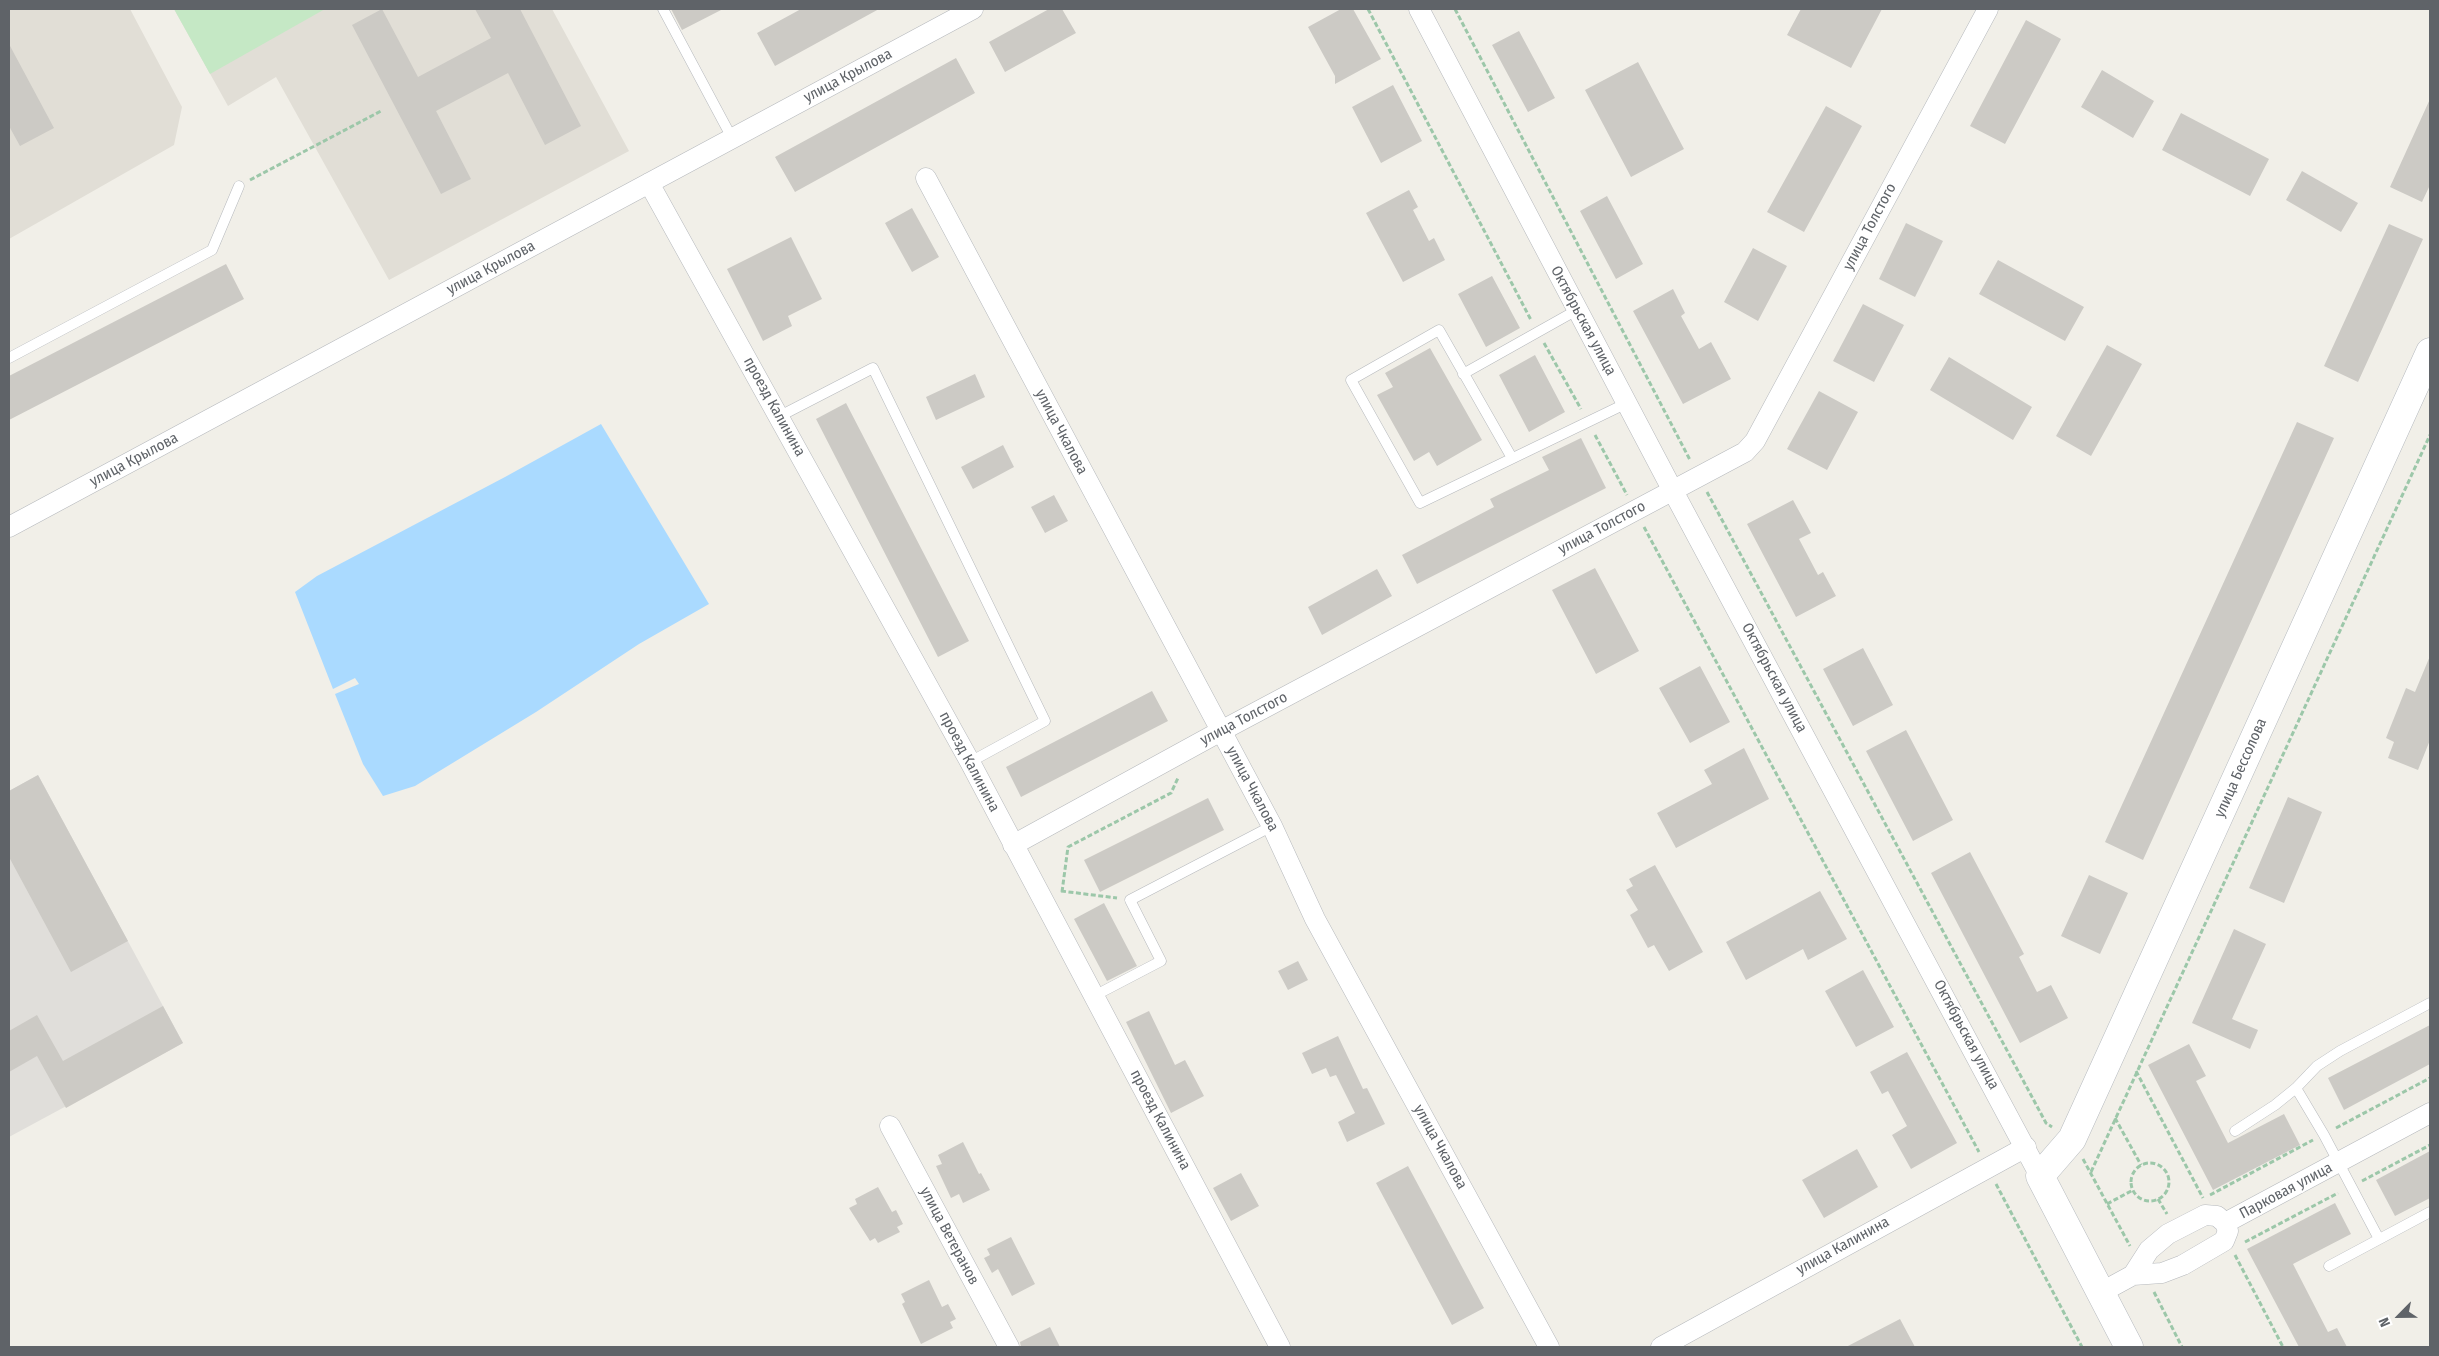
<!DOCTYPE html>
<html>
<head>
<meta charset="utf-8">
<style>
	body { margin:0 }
	#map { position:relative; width:2439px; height:1356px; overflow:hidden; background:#f1efe8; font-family:"Fira Sans Condensed",sans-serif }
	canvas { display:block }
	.frame { position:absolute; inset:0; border:10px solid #5f6368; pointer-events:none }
	.north { position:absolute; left:2374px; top:1291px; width:50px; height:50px; -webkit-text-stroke:4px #fff; paint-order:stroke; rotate:247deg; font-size:14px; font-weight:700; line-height:20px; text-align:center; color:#5f6368 }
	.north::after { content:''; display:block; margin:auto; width:18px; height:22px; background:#5f6368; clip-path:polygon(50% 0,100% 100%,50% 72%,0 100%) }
</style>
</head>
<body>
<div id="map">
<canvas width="2439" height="1356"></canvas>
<div class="frame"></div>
<div class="north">N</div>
</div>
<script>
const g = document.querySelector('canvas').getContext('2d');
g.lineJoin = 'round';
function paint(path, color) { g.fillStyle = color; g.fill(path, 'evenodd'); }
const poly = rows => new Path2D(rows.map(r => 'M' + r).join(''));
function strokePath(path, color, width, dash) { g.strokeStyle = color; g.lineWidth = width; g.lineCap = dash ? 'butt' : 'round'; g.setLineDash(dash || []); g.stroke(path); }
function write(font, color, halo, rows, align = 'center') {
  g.font = font + ' "Fira Sans Condensed",sans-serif'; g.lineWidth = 4; g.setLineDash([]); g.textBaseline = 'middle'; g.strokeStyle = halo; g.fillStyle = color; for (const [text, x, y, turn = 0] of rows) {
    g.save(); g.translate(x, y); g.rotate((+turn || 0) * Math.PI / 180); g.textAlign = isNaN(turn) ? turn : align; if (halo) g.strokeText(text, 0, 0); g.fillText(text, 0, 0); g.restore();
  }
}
paint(poly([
	[38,775,183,1043,9,1137,9,791]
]), '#e0deda');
paint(poly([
	[9,9,130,9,182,107,174,145,9,239],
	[174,9,552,9,629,151,389,280,276,77,228,106]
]), '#e1ded6');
paint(poly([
	[174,9,325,9,210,74]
]), '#c5e8c5');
paint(poly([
	[601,424,709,604,639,644,536,712,415,786,383,796,363,764,335,694,359,684,355,678,333,689,295,592,317,576,505,477]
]), '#aadaff');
paint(poly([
	[382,9,418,77,491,38,475,9,520,9,581,126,545,145,508,73,436,111,471,179,441,194,352,25],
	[671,9,723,9,682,30],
	[801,9,879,9,775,66,757,33],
	[1049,9,1062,9,1076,33,1005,72,989,42],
	[1341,9,1353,9,1381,59,1335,84,1335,76,1308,27],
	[1801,9,1882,9,1851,68,1787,35],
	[2026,20,2061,39,2005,144,1970,126],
	[1519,31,1555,98,1528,112,1492,45],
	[9,44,54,128,20,146,9,126],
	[956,58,975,93,795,192,775,157],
	[1638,62,1684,149,1631,177,1585,90],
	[2102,70,2154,101,2133,138,2081,107],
	[1393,85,1422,141,1381,163,1352,107],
	[2430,99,2430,185,2422,202,2390,187],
	[1826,106,1862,126,1804,232,1767,212],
	[2181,113,2269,159,2250,196,2162,150],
	[2302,171,2358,203,2341,232,2286,200],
	[1409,190,1418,207,1413,210,1429,241,1434,238,1445,260,1403,282,1366,213],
	[1607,196,1643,264,1616,279,1580,211],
	[912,208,939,257,912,272,885,223],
	[1906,223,1943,241,1915,297,1879,279],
	[2389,224,2423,239,2358,382,2324,366],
	[791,237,822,299,788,316,792,326,763,341,727,269],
	[1753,248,1787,266,1758,321,1724,302],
	[1998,260,2084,307,2065,341,1979,294],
	[226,264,244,299,9,420,9,376],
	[1492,276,1520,328,1486,347,1458,294],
	[1673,289,1685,313,1681,316,1699,349,1711,342,1731,379,1683,404,1633,311],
	[1863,304,1904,325,1874,382,1833,361],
	[2107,345,2142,364,2091,456,2056,436],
	[1430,348,1482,440,1437,466,1429,452,1414,461,1377,395,1393,387,1385,373],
	[1535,355,1565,412,1529,432,1499,375],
	[1949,357,2032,407,2013,440,1930,390],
	[975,374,985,397,936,420,926,397],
	[1819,391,1858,412,1827,470,1787,449],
	[846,403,969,641,938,657,816,419],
	[2297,422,2334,438,2143,860,2105,842],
	[1581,438,1606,488,1417,584,1402,555,1494,507,1490,499,1549,470,1542,457],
	[1003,445,1014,467,973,489,961,467],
	[1054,495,1068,521,1045,533,1031,507],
	[1793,500,1811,533,1799,539,1818,575,1823,572,1836,596,1796,617,1747,524],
	[1595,568,1639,651,1596,674,1552,590],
	[1377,569,1392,596,1322,635,1308,607],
	[1863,648,1893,705,1853,726,1823,669],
	[2430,656,2430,740,2418,770,2388,758,2394,742,2386,738,2406,688,2415,692],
	[1700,666,1730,722,1690,743,1659,688],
	[1152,691,1168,721,1021,797,1006,767],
	[1906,730,1953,820,1913,841,1866,751],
	[1744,748,1769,799,1676,848,1657,813,1712,784,1704,770],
	[38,775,128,941,71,972,9,857,9,791],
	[2288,797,2322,812,2284,903,2249,888],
	[1208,798,1224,830,1100,892,1084,860],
	[1970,852,2024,954,2019,957,2037,992,2051,985,2068,1018,2020,1043,1931,873],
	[1655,865,1703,952,1669,971,1654,945,1648,948,1630,915,1638,910,1626,890,1633,886,1629,879],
	[2089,875,2128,893,2100,954,2061,936],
	[1820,891,1847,939,1808,960,1803,949,1746,980,1726,942],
	[1104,903,1137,966,1107,981,1074,919],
	[2234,929,2266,944,2232,1019,2258,1030,2250,1049,2192,1023],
	[1298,961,1308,980,1288,990,1278,971],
	[1863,970,1894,1027,1856,1047,1825,991],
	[163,1006,183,1043,66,1108,37,1056,9,1072,9,1031,37,1015,63,1061],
	[1149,1011,1175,1065,1185,1060,1204,1096,1171,1113,1126,1022],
	[2430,1025,2430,1064,2344,1110,2328,1078],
	[1338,1036,1363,1089,1367,1088,1385,1124,1347,1142,1338,1122,1355,1113,1336,1075,1330,1077,1326,1068,1312,1074,1302,1053],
	[2189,1044,2206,1076,2196,1081,2228,1143,2284,1114,2300,1145,2213,1190,2148,1065],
	[1907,1052,1957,1143,1911,1169,1892,1135,1907,1126,1888,1091,1882,1094,1870,1072],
	[963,1142,979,1174,981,1173,990,1190,963,1203,959,1194,951,1198,936,1166,942,1164,938,1155],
	[1857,1149,1878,1187,1824,1218,1802,1180],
	[2430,1151,2430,1198,2395,1216,2376,1180],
	[1408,1166,1484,1308,1452,1325,1376,1183],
	[1241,1173,1259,1206,1231,1221,1213,1188],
	[878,1187,892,1212,896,1210,903,1224,897,1227,900,1232,878,1243,875,1238,870,1241,849,1208,857,1204,855,1199],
	[2335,1203,2351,1234,2293,1264,2328,1332,2337,1328,2347,1347,2299,1347,2247,1249],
	[1011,1237,1035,1284,1012,1296,998,1269,992,1273,984,1258,990,1255,987,1249],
	[929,1280,942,1307,948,1304,956,1319,950,1322,953,1328,921,1344,902,1304,905,1302,901,1294],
	[1900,1319,1915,1347,1846,1347],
	[1050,1327,1060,1347,1021,1347,1020,1342]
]), '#cccac5');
const lane = poly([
	[663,9,732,138],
	[9,358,212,250,239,186],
	[1463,374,1577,310],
	[780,416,873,368,1045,721,970,762],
	[1512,458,1439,330,1351,380,1420,503,1627,403],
	[1094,996,1161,961,1130,900,1272,826],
	[2296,1088,2324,1135,2379,1239],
	[2235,1131,2275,1105,2296,1088,2317,1066,2340,1051,2430,1003],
	[2329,1266,2430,1212]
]);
const street = poly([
	[1419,9,1673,491,2040,1176],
	[926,178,1272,826,1315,919,1549,1347],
	[649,183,970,762,1280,1347],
	[9,527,973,9],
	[1013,845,1221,731,1745,452,1755,441,1988,9],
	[890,1126,1009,1347],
	[2133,1275,2149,1250,2168,1234,2205,1215,2217,1216,2225,1223],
	[2100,1293,2133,1275,2162,1273,2183,1265,2224,1241,2228,1231,2225,1223,2430,1113],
	[1661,1347,2026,1147]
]);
const secondary = poly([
	[2129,1347,2040,1176,2072,1139,2430,352]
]);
strokePath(lane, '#b5b8bc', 11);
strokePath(street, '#b5b8bc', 21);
strokePath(secondary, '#b6babf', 29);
strokePath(poly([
	[1368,9,1531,320],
	[1455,9,1690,460],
	[250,180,381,111],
	[1544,343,1581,409],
	[1595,435,1627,495],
	[1707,492,2046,1123,2052,1127],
	[1644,527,1979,1152],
	[1061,891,1117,898],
	[1062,892,1068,847,1171,793,1178,778],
	[2136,1071,2203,1198],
	[2115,1118,2141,1165],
	[2336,1128,2430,1078],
	[2083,1159,2130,1246],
	'2131 1182a19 19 0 1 1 38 0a19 19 0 1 1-38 0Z',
	[2091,1172,2430,435],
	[2362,1181,2430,1145],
	[1996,1184,2082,1347],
	[2210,1195,2313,1140],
	[2158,1199,2167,1214],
	[2107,1204,2133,1190],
	[2245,1242,2338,1193],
	[2235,1255,2283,1347],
	[2154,1292,2182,1347]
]), '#9cc7a9', 3, [5, 2.5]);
strokePath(lane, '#fff', 10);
strokePath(street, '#fff', 20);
strokePath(secondary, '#fff', 28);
write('15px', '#5f6368', '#fff', [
	["улица Крылова",848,76,-28],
	["улица Толстого",1870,227,-62],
	["улица Крылова",491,268,-28],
	["Октябрьская улица",1583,321,62],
	["проезд Калинина",774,407,61],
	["улица Чкалова",1061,432,62],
	["улица Крылова",134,460,-28],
	["улица Толстого",1602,528,-28],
	["Октябрьская улица",1774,678,62],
	["улица Толстого",1244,719,-28],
	["проезд Калинина",969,762,62],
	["улица Бессолова",2241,768,-66],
	["улица Чкалова",1252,789,62],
	["Октябрьская улица",1966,1035,62],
	["проезд Калинина",1160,1120,62],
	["улица Чкалова",1440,1147,61],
	["Парковая улица",2286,1191,-28],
	["улица Ветеранов",949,1236,62],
	["улица Калинина",1843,1246,-29]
]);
</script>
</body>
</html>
